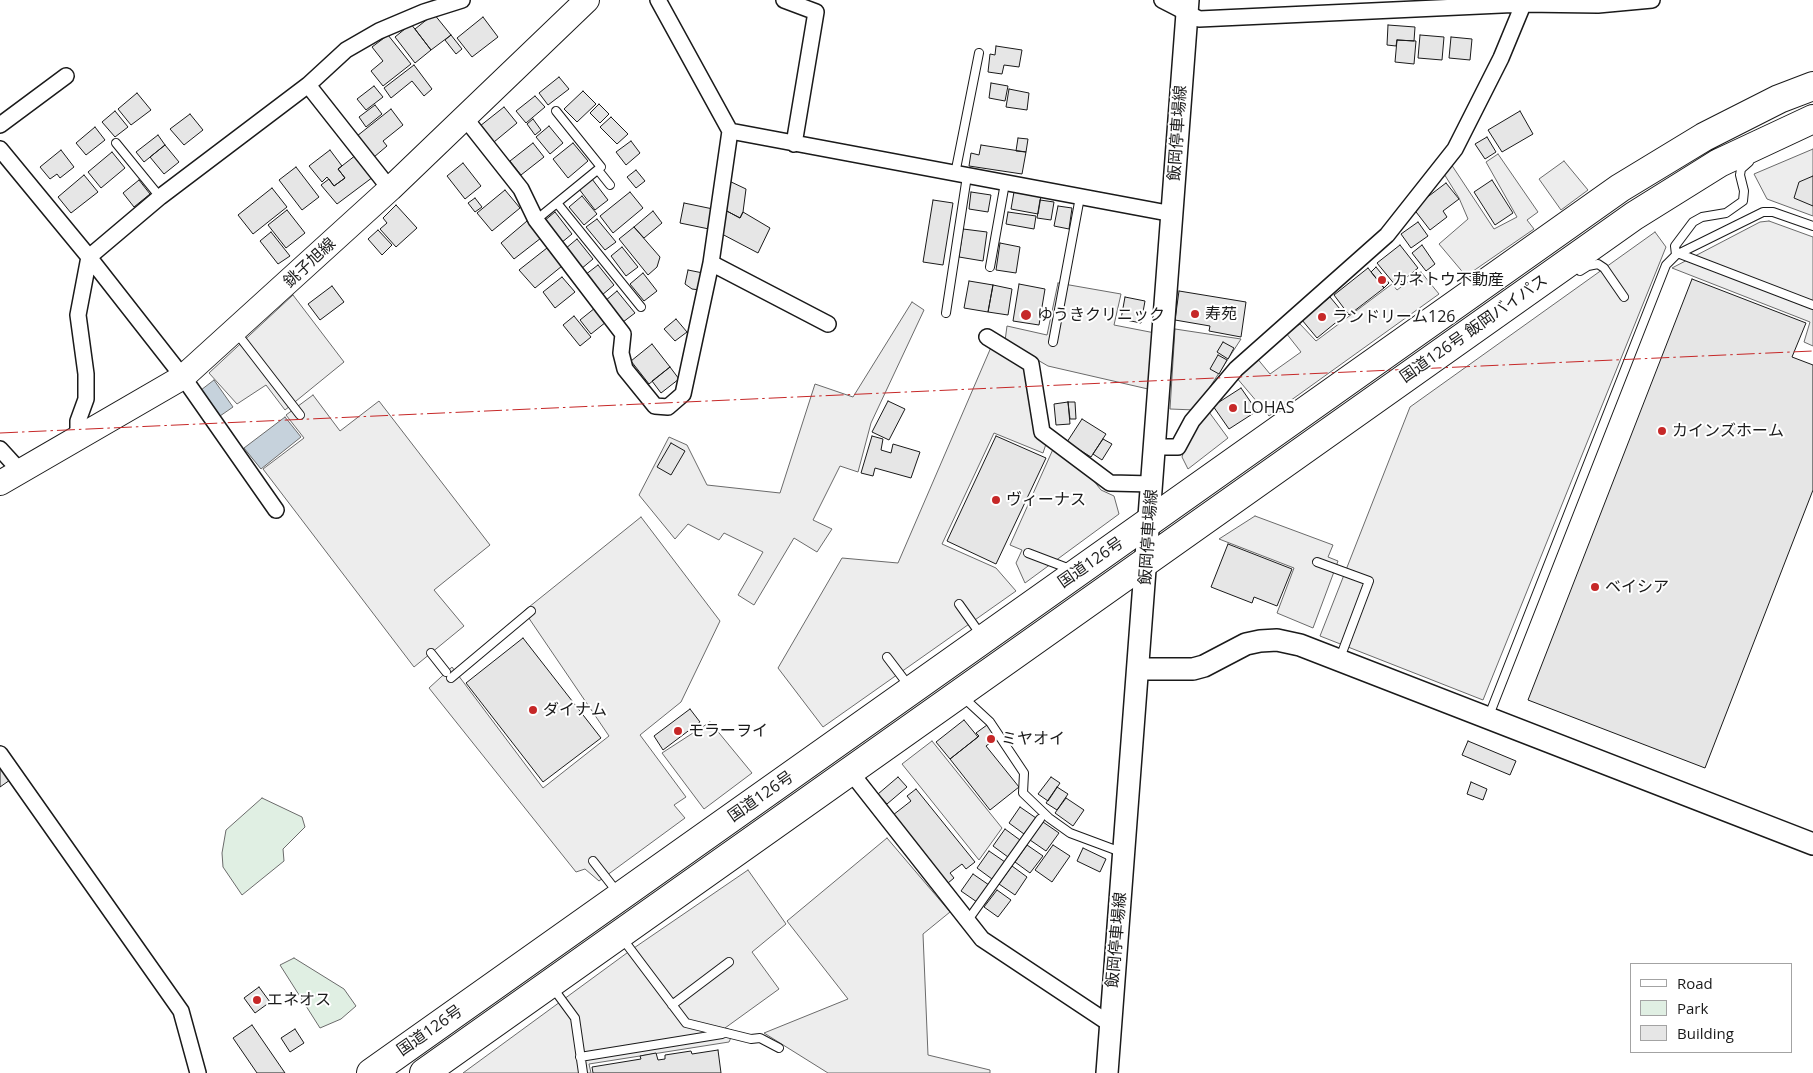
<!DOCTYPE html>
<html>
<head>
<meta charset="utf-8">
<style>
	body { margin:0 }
	#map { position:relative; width:1813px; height:1073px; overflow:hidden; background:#fff; font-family:"Open Sans",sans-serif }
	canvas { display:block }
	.legend { position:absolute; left:1630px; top:963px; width:162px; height:90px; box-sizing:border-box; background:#fff; border:1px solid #a3a3a3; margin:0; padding:6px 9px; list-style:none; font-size:15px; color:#1a1a1a }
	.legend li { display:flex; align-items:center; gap:10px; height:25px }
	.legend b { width:25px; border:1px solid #a3a3a3 }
</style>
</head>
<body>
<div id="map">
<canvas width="1813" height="1073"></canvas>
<ul class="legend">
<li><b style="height:6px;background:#fff"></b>Road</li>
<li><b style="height:14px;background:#e0efe3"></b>Park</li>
<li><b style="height:14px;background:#e6e6e6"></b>Building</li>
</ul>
</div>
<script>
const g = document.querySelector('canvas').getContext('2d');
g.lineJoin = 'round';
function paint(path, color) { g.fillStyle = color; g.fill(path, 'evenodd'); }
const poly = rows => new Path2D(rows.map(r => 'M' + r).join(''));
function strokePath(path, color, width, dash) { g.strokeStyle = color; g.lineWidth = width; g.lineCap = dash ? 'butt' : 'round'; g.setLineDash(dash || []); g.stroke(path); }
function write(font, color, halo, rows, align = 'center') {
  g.font = font + ' "Open Sans","Noto Sans JP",sans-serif'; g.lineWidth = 4; g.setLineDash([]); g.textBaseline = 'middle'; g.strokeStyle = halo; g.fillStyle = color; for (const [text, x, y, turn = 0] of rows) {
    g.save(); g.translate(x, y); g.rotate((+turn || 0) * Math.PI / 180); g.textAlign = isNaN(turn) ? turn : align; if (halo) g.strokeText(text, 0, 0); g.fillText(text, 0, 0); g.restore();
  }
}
const green = poly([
	[262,798,302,817,305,827,283,849,284,861,242,895,223,867,222,853,226,830,262,798],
	[294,958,344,989,356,1006,341,1019,320,1028,280,965,294,958]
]);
paint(green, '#e0efe3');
strokePath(green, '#6a6a6a', 1);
const parking = poly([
	[1813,149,1813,216,1767,199,1754,174,1813,149],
	[1498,154,1538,212,1527,220,1534,229,1466,276,1439,244,1468,219,1459,198,1441,169,1451,164,1494,229,1517,217,1486,162,1498,154],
	[1564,161,1588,190,1561,210,1539,179,1564,161],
	[1769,221,1813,237,1813,346,1804,342,1810,322,1672,268,1760,222,1769,221],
	[1655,232,1666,247,1483,700,1320,636,1410,407,1655,232],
	[1421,272,1439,294,1269,416,1236,377,1256,357,1270,374,1301,352,1286,333,1300,324,1316,341,1392,284,1397,290,1421,272],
	[1058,283,1121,294,1114,325,1155,333,1148,389,1048,366,1005,341,1007,326,1047,335,1058,283],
	[293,295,344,362,285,410,266,385,237,404,209,373,293,295],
	[912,302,924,310,871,423,858,472,840,466,813,520,832,529,817,552,794,538,754,605,738,595,763,552,724,533,719,540,688,524,675,539,639,495,669,437,687,445,707,485,780,493,815,384,853,397,912,302],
	[1175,329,1241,339,1195,410,1170,409,1175,329],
	[992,345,1028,366,1047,441,1043,453,994,433,942,544,996,568,1016,591,823,727,778,668,842,558,898,563,992,345],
	[313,395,340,431,379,401,490,545,434,590,464,626,414,667,263,469,304,438,286,415,313,395],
	[1209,412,1228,438,1188,469,1182,457,1191,429,1209,412],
	[1054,447,1090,476,1101,490,1114,496,1119,514,1025,583,1016,563,1022,550,1010,545,1054,447],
	[1255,516,1333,545,1328,557,1338,561,1313,628,1277,613,1294,568,1219,539,1255,516],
	[641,517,720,621,681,702,640,735,686,797,674,805,685,818,599,881,585,869,576,872,429,688,452,667,543,788,609,736,524,611,641,517],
	[710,722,752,773,704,809,662,753,710,722],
	[932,741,1002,828,979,860,902,764,932,741],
	[887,838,950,912,923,934,928,1055,990,1070,990,1073,828,1073,764,1033,848,999,787,921,887,838],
	[748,870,786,924,752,952,779,989,725,1028,734,1031,729,1042,589,1064,591,1073,463,1073,631,950,748,870]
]);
paint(parking, '#ededed');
strokePath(parking, '#6a6a6a', 1);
const water = poly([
	[214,380,233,407,220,416,201,390,214,380],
	[285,417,301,437,261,469,244,448,285,417]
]);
paint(water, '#c6d2dc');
strokePath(water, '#6a6a6a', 1);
const building = poly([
	[434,14,451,35,431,50,415,29,434,14],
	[483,17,498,37,472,57,457,38,483,17],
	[411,24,431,50,415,63,395,37,411,24],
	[1388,25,1415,27,1414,41,1397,40,1396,46,1387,45,1388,25],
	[388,35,411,64,383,86,371,71,383,61,372,47,388,35],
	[451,35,462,49,456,54,445,40,451,35],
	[1420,35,1444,37,1442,60,1418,58,1420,35],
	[1451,37,1472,39,1470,60,1449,58,1451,37],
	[1397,40,1416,41,1414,64,1395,62,1397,40],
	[996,46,1022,50,1019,67,1004,65,1002,74,988,72,990,54,995,55,996,46],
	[414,65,432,89,424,96,412,81,391,98,384,88,414,65],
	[559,77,569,89,548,105,539,93,559,77],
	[991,83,1008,86,1005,101,989,98,991,83],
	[374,86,383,97,366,110,357,99,374,86],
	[1009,89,1029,93,1027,110,1006,107,1009,89],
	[583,91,596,104,577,122,564,109,583,91],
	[137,93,151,110,131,125,118,109,137,93],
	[535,96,545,107,526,123,516,111,535,96],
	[599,104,609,114,600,123,590,113,599,104],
	[375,105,382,114,366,127,359,117,375,105],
	[504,107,517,123,494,142,480,126,504,107],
	[391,109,403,125,383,141,387,146,374,157,357,136,391,109],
	[115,111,128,127,115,137,102,122,115,111],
	[1520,111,1533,134,1502,152,1488,130,1520,111],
	[190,114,203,130,184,145,170,129,190,114],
	[611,117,628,134,617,144,600,127,611,117],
	[533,119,541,130,535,135,527,124,533,119],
	[549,126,563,143,550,154,536,137,549,126],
	[95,127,105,140,86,155,76,143,95,127],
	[158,135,165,145,144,162,136,152,158,135],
	[1487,137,1496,152,1485,159,1475,144,1487,137],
	[1018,138,1028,139,1026,152,1016,151,1018,138],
	[631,141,640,153,626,165,616,152,631,141],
	[533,143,544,157,521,175,510,161,533,143],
	[573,143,588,161,568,178,553,159,573,143],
	[165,145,179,162,164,174,150,157,165,145],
	[981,145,1026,152,1022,174,969,166,971,153,979,155,981,145],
	[61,150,74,167,60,178,57,174,50,179,40,167,61,150],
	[330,150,342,166,338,169,345,178,334,186,327,177,322,182,309,166,330,150],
	[112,152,125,168,101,188,88,172,112,152],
	[356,155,373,177,337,204,321,185,329,179,334,186,345,178,338,169,356,155],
	[463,163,481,186,465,199,447,176,463,163],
	[296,167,319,197,302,210,279,180,296,167],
	[636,170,645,181,636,188,627,177,636,170],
	[84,175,98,192,71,213,58,197,84,175],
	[1813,176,1813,206,1794,198,1799,182,1813,176],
	[592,179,608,200,595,210,579,189,592,179],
	[139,180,150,194,134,207,123,193,139,180],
	[727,180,746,189,743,212,740,218,723,209,727,180],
	[1492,180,1513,213,1495,225,1474,192,1492,180],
	[1446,183,1459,199,1443,211,1447,217,1430,230,1413,208,1446,183],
	[272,188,287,207,253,234,238,215,272,188],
	[505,190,520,208,492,231,477,213,505,190],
	[630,192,643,208,613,233,600,216,630,192],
	[971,192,991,195,988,212,969,209,971,192],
	[1014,192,1041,196,1038,214,1011,209,1014,192],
	[582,196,597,214,584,225,569,207,582,196],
	[475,198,482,207,475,212,468,203,475,198],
	[933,200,953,203,943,265,923,262,933,200],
	[1040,200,1054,202,1051,220,1037,218,1040,200],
	[684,203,713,209,709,229,680,223,684,203],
	[396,205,417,228,396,247,380,229,387,223,383,218,396,205],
	[1058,206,1072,208,1069,229,1054,226,1058,206],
	[723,209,740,218,743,212,770,228,758,253,720,233,723,209],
	[287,210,305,233,286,248,268,225,287,210],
	[653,211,662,223,644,238,634,227,653,211],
	[555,212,572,234,561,243,544,221,555,212],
	[1008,212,1036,216,1034,229,1006,224,1008,212],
	[597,219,616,242,605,250,586,227,597,219],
	[527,221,541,238,514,259,501,243,527,221],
	[1418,222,1428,236,1411,248,1401,234,1418,222],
	[634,227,660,257,657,267,648,275,619,239,634,227],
	[963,229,987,232,983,261,959,257,963,229],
	[378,230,392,245,382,255,368,239,378,230],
	[271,232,290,256,278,264,260,241,271,232],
	[577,239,593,259,581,269,565,249,577,239],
	[1000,243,1020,247,1016,273,996,270,1000,243],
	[1400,245,1418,268,1396,286,1377,263,1400,245],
	[1422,245,1435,264,1426,271,1412,253,1422,245],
	[622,247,638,267,626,276,611,256,622,247],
	[547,248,562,266,535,288,519,270,547,248],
	[598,265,614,285,602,295,585,275,598,265],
	[1376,267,1389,283,1384,288,1371,272,1376,267],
	[1368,268,1384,288,1349,315,1334,295,1368,268],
	[688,270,703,273,700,290,692,289,685,284,688,270],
	[643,273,657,291,644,301,630,284,643,273],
	[562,277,575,292,555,308,543,292,562,277],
	[1692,279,1806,323,1792,357,1813,365,1813,490,1705,768,1528,700,1692,279],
	[969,281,993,285,988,312,964,308,969,281],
	[1019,284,1045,289,1039,325,1013,321,1019,284],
	[993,285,1012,289,1008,315,988,312,993,285],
	[332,286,344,302,320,320,308,304,332,286],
	[617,291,635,313,623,322,605,301,617,291],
	[1179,291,1246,302,1241,337,1209,331,1210,326,1175,320,1179,291],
	[1125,297,1145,301,1141,323,1121,319,1125,297],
	[1330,297,1345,315,1317,338,1302,320,1330,297],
	[595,308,606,322,591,334,580,320,595,308],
	[574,316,591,337,580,346,563,325,574,316],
	[676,319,687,332,675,341,664,329,676,319],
	[1223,342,1234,348,1228,359,1217,352,1223,342],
	[652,344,670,367,649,384,631,361,652,344],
	[1218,355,1227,360,1219,374,1210,369,1218,355],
	[670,367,679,379,661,393,652,381,670,367],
	[1241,388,1257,411,1229,429,1213,406,1241,388],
	[888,401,905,409,889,440,872,432,888,401],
	[1068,402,1075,402,1076,419,1070,419,1068,402],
	[1068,402,1070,424,1056,425,1054,404,1068,402],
	[1082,419,1106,434,1091,457,1067,442,1082,419],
	[872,436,883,439,881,450,891,453,893,444,920,452,911,478,875,468,873,476,861,473,872,436],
	[996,436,1046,458,996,564,947,541,996,436],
	[1103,439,1112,444,1102,460,1093,454,1103,439],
	[671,443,685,451,671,475,657,467,671,443],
	[1228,544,1292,569,1277,606,1254,597,1252,603,1211,587,1228,544],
	[523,638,601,738,543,782,466,683,523,638],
	[690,709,700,722,663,750,654,736,690,709],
	[964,720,978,737,950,759,936,742,964,720],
	[987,725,997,738,986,746,1019,787,990,810,950,759,979,736,976,733,987,725],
	[1468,741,1516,761,1510,775,1462,755,1468,741],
	[0,765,10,780,0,787,0,765],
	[898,777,907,787,887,804,878,794,898,777],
	[1051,777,1060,783,1048,801,1038,794,1051,777],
	[1471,782,1487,789,1483,800,1467,794,1471,782],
	[1057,787,1068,794,1057,810,1046,803,1057,787],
	[916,789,975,862,966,869,962,864,950,873,954,878,948,883,893,815,911,801,907,796,916,789],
	[1066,798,1084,810,1073,826,1055,813,1066,798],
	[1020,807,1036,818,1024,834,1009,823,1020,807],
	[1043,822,1059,833,1046,851,1030,840,1043,822],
	[1005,829,1020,840,1008,857,993,846,1005,829],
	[1027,845,1043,856,1030,873,1015,862,1027,845],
	[1053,845,1070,856,1052,882,1035,870,1053,845],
	[1083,848,1106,859,1100,872,1077,861,1083,848],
	[989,851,1005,862,992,879,977,868,989,851],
	[1012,866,1027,877,1015,895,999,884,1012,866],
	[973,874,989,885,977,902,961,891,973,874],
	[997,890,1011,900,998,917,984,907,997,890],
	[259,987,270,1002,255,1013,244,998,259,987],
	[252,1025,285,1073,257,1073,233,1038,252,1025],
	[295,1029,304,1043,290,1052,281,1038,295,1029],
	[718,1050,721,1073,593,1073,592,1067,641,1059,640,1056,656,1053,658,1060,665,1059,665,1055,691,1051,692,1054,718,1050]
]);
paint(building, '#e6e6e6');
strokePath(building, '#1a1a1a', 1);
const lane = poly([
	[116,143,160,197],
	[598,170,610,185],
	[955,174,979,53],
	[557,203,641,307],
	[536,220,601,167,556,111],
	[1680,254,1813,305],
	[1676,255,1675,246,1693,222,1702,217,1726,213,1743,201,1744,191,1740,175,1741,169,1749,162],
	[990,267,1005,183],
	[1580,271,1588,266,1598,264,1604,268,1624,297],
	[946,313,967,176],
	[236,332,300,415],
	[1053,342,1080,197],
	[1028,553,1070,569],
	[1317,562,1369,581,1340,658],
	[959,604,981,635],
	[431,653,446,672],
	[887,657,909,686],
	[451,678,531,611],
	[964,698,990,722,1024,773,1023,793,1049,818,1070,833,1121,852],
	[1488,718,1666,265,1676,255,1763,212,1773,212,1813,226],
	[593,861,618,893],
	[968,920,1040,819],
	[622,938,686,1023,751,1039,760,1038,779,1048],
	[553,988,575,1018,583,1073],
	[672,1005,729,962],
	[580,1057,722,1034]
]);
const street = poly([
	[784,0,816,12,794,144],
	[1162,0,1199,19,1523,4,1598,5,1652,0],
	[308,85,390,189],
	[465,118,521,189,536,220,623,334,621,353,625,369,655,406,668,407,683,394,711,263,730,131,658,0],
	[0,125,66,76],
	[730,131,1173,214],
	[0,149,89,257,183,377,276,510],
	[711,263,828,324],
	[987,337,1031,364,1042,432,1110,483,1153,484],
	[78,439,78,421,86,399,86,374,78,315,89,257,160,197,308,85,346,50,379,31,424,12,462,0],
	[1156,447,1178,447,1192,421,1236,369,1387,235,1455,149,1501,58,1525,0],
	[0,449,21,472],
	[0,754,181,1011,198,1073],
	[849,770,982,939,1110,1024]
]);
const secondary = poly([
	[1138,669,1193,669,1204,666,1246,644,1260,641,1277,640,1300,645,1813,844],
	[1107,1073,1188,0]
]);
const primary = poly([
	[0,483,183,377,390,189,587,0]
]);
const highway = poly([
	[371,1073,1620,188,1704,137,1779,99,1813,86],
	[424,1073,1634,216,1719,163,1813,119]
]);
strokePath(lane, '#1a1a1a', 10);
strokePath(street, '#1a1a1a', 18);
strokePath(secondary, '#1a1a1a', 24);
strokePath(primary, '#1a1a1a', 26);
strokePath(highway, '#1a1a1a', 30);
strokePath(lane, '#fff', 8);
strokePath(street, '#fff', 15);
strokePath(secondary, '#fff', 21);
strokePath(primary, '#fff', 24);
strokePath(highway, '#fff', 28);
strokePath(poly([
	[0,433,1813,351]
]), '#c62828', 1, [18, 4, 2.5, 4]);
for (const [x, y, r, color] of [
	[1382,280,5,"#c62828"],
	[1195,314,5,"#c62828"],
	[1026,315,6,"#c62828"],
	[1322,317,5,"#c62828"],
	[1233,408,5,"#c62828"],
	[1662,431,5,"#c62828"],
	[996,500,5,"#c62828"],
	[1595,587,5,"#c62828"],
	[533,710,5,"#c62828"],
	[678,731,5,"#c62828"],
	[991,739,5,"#c62828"],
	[257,1000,5,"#c62828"]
]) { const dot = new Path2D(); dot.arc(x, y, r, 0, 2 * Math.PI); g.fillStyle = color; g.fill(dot); strokePath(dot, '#fff', 2); }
write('16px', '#1a1a1a', '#fff', [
	["飯岡停車場線",1178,133,-86],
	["銚子旭線",310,263,-43],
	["国道126号 飯岡バイパス",1474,329,-35],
	["飯岡停車場線",1149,537,-86],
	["国道126号",1091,563,-35],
	["国道126号",761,797,-35],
	["飯岡停車場線",1117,940,-85],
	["国道126号",430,1031,-35]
]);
write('16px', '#1a1a1a', '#fff', [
	["カネトウ不動産",1392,280],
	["寿苑",1205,314],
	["ゆうきクリニック",1037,315],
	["ランドリーム126",1332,317],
	["LOHAS",1243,408],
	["カインズホーム",1672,431],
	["ヴィーナス",1006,500],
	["ベイシア",1605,587],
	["ダイナム",543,710],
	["モラーヲイ",688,731],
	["ミヤオイ",1001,739],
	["エネオス",267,1000]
], 'left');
</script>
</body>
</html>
